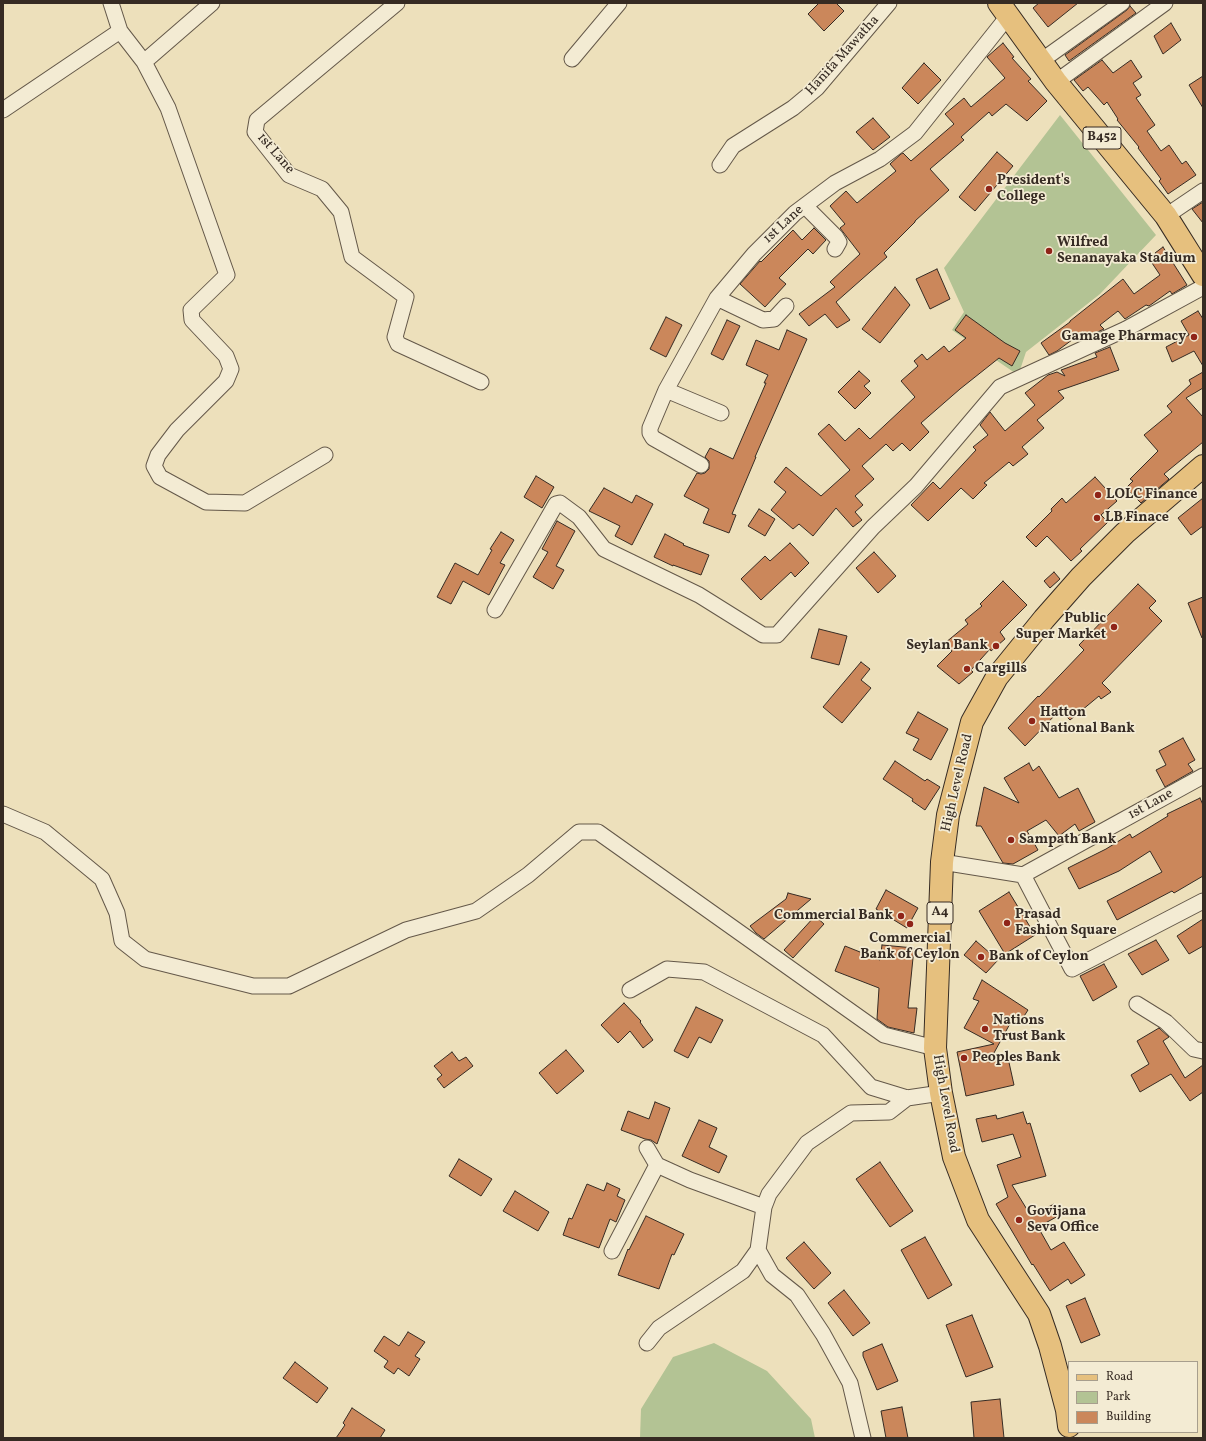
<!DOCTYPE html>
<html>
<head>
<meta charset="utf-8">
<style>
	body { margin:0 }
	#map { position:relative; width:1206px; height:1441px; overflow:hidden; background:#ede0bb; font-family:Vollkorn,serif }
	canvas { display:block }
	.frame { position:absolute; inset:0; border:4px solid #362b23; pointer-events:none }
	.legend { position:absolute; left:1068px; top:1361px; width:130px; height:72px; box-sizing:border-box; background:#f3ebd3; border:1px solid #a79e8d; margin:0; padding:5px 7px; list-style:none; font-size:12px; color:#362b23 }
	.legend li { display:flex; align-items:center; gap:8px; height:20px }
	.legend b { width:20px; border:1px solid #a79e8d }
</style>
</head>
<body>
<div id="map">
<canvas width="1206" height="1441"></canvas>
<div class="frame"></div>
<ul class="legend">
<li><b style="height:5px;background:#e6c07e"></b>Road</li>
<li><b style="height:11px;background:#b3c394"></b>Park</li>
<li><b style="height:11px;background:#cb875b"></b>Building</li>
</ul>
</div>
<script>
const g = document.querySelector('canvas').getContext('2d');
g.lineJoin = 'round';
function paint(path, color) { g.fillStyle = color; g.fill(path, 'evenodd'); }
const poly = rows => new Path2D(rows.map(r => 'M' + r).join(''));
function strokePath(path, color, width, dash) { g.strokeStyle = color; g.lineWidth = width; g.lineCap = dash ? 'butt' : 'round'; g.setLineDash(dash || []); g.stroke(path); }
function write(font, color, halo, rows, align = 'center') {
  g.font = font + ' Vollkorn,serif'; g.lineWidth = 3.5; g.setLineDash([]); g.textBaseline = 'middle'; g.strokeStyle = halo; g.fillStyle = color; for (const [text, x, y, turn = 0] of rows) {
    g.save(); g.translate(x, y); g.rotate((+turn || 0) * Math.PI / 180); g.textAlign = isNaN(turn) ? turn : align; if (halo) g.strokeText(text, 0, 0); g.fillText(text, 0, 0); g.restore();
  }
}
paint(poly([
	[1060,115,1156,235,1100,294,1026,352,1020,370,1015,373,952,330,964,312,944,268],
	[714,1343,767,1371,811,1419,815,1438,640,1438,641,1409,673,1357]
]), '#b3c394');
const building = poly([
	[819,3,836,3,844,11,824,31,808,14,819,3],
	[1039,3,1078,3,1048,27,1033,8,1039,3],
	[1130,6,1136,13,1069,61,1065,55,1127,10,1130,6],
	[1171,23,1181,40,1163,54,1154,36,1171,23],
	[1003,43,1014,57,1012,58,1031,79,1028,81,1047,101,1027,121,1006,104,992,116,989,112,961,137,964,140,930,169,949,190,915,221,915,222,884,253,887,257,836,302,850,320,837,328,825,314,809,326,799,314,835,287,830,282,860,254,840,228,845,224,830,206,846,191,857,203,896,171,890,164,901,154,903,153,911,161,954,124,945,114,964,98,971,107,1005,78,987,57,1003,43],
	[1102,60,1113,73,1131,60,1142,77,1133,83,1141,95,1136,98,1155,125,1147,131,1161,151,1169,145,1182,164,1186,161,1196,175,1168,194,1159,181,1161,179,1138,148,1139,147,1117,120,1118,119,1107,102,1104,105,1088,87,1083,91,1074,80,1102,60],
	[924,63,941,80,918,104,902,88,924,63],
	[1203,76,1203,108,1189,85,1203,76],
	[873,118,890,137,873,150,856,132,873,118],
	[997,152,1013,166,975,211,959,197,997,152],
	[1203,202,1203,223,1192,209,1203,202],
	[814,228,826,240,813,254,808,249,779,278,786,284,765,307,740,284,760,261,761,262,793,230,802,240,814,228],
	[1163,247,1187,285,1172,294,1170,291,1149,306,1146,305,1125,319,1118,311,1100,325,1104,329,1089,336,1088,334,1083,338,1080,334,1057,351,1049,355,1041,343,1070,322,1070,321,1123,279,1134,294,1160,275,1152,263,1159,259,1155,253,1163,247],
	[937,269,950,299,930,309,916,279,937,269],
	[895,287,910,305,880,343,862,329,895,287],
	[1198,311,1203,319,1203,366,1194,351,1172,362,1166,347,1189,335,1181,321,1198,311],
	[966,315,1005,343,1020,351,1012,366,999,358,960,389,921,423,929,432,910,451,902,443,893,451,886,444,862,466,874,479,855,496,863,505,855,512,862,520,853,527,836,508,813,536,799,524,793,529,771,510,786,492,774,482,786,467,821,496,850,470,818,434,829,424,845,441,859,428,870,439,915,397,901,381,918,366,914,361,922,354,927,360,944,346,949,352,966,338,955,330,966,315],
	[666,317,682,325,666,357,650,349,666,317],
	[727,320,740,326,723,360,711,354,727,320],
	[787,330,807,339,755,457,756,457,732,514,736,515,729,533,703,523,709,509,684,496,697,473,701,474,705,473,709,469,709,461,705,457,710,448,733,459,766,383,764,383,768,375,746,365,756,340,779,350,787,330],
	[1110,347,1119,370,1058,391,1064,398,1037,420,1044,428,1022,447,1028,454,1013,466,1009,462,984,483,987,485,973,499,961,488,928,521,911,505,933,482,940,489,976,450,973,447,988,435,980,425,990,412,1005,431,1035,405,1025,393,1048,375,1057,372,1065,376,1061,370,1097,357,1095,353,1110,347],
	[859,371,870,381,864,386,871,393,855,409,838,392,859,371],
	[1203,372,1203,388,1186,398,1203,417,1203,442,1164,474,1169,479,1141,503,1126,488,1133,481,1130,479,1158,451,1144,435,1172,412,1167,406,1191,384,1189,380,1203,372],
	[536,476,554,487,542,508,524,497,536,476],
	[1095,477,1117,501,1101,515,1108,522,1080,549,1082,551,1071,561,1047,536,1036,547,1026,537,1052,511,1051,509,1062,498,1066,503,1095,477],
	[604,488,632,503,636,495,653,504,632,545,615,536,620,526,589,511,604,488],
	[1203,498,1203,526,1191,535,1178,518,1203,498],
	[759,509,775,519,765,536,748,526,759,509],
	[557,521,575,531,556,566,564,570,553,589,533,577,548,552,542,549,557,521],
	[501,532,514,540,500,563,505,565,489,595,463,581,451,604,437,597,455,563,478,575,492,550,490,549,501,532],
	[665,534,684,544,683,545,709,555,701,575,673,565,673,566,654,557,665,534],
	[790,543,809,563,795,577,791,572,761,600,741,579,765,556,770,561,790,543],
	[874,552,896,576,878,593,856,568,874,552],
	[1054,572,1060,579,1050,588,1044,581,1054,572],
	[1003,581,1027,605,1000,632,1005,639,991,651,990,649,971,670,973,672,959,684,937,666,952,651,945,643,968,624,965,620,982,606,980,604,1003,581],
	[1138,584,1156,601,1149,608,1162,621,1102,683,1111,692,1101,699,1099,696,1070,720,1060,710,1025,746,1008,728,1038,696,1039,697,1084,650,1079,645,1138,584],
	[1203,597,1203,638,1202,638,1188,603,1203,597],
	[819,629,847,636,839,665,811,658,819,629],
	[861,662,870,669,861,680,871,688,842,723,823,707,861,662],
	[918,712,948,729,931,760,913,750,919,739,906,733,918,712],
	[1183,738,1195,760,1188,764,1193,771,1165,787,1156,770,1166,765,1159,751,1183,738],
	[895,761,925,781,927,779,940,787,925,810,912,801,913,799,883,779,895,761],
	[1029,763,1033,771,1039,766,1059,798,1078,788,1095,822,1079,831,1075,824,1059,836,1046,820,1027,831,1038,850,1013,864,1003,863,981,826,976,826,984,787,1019,803,1004,778,1029,763],
	[1200,798,1203,805,1203,876,1174,893,1172,891,1117,920,1107,901,1162,872,1150,851,1119,871,1079,889,1068,868,1106,849,1130,834,1132,838,1168,816,1167,814,1200,798],
	[886,890,918,908,907,928,876,909,886,890],
	[1009,892,1035,935,1005,954,979,911,1009,892],
	[788,893,811,899,764,939,756,933,750,926,786,899,788,893],
	[815,916,824,924,793,958,784,950,815,916],
	[1203,919,1203,946,1189,954,1177,936,1203,919],
	[1156,940,1169,960,1142,975,1128,954,1156,940],
	[976,941,998,960,986,973,964,955,976,941],
	[882,945,914,948,908,1008,917,1008,914,1033,888,1027,877,1019,879,988,835,971,845,946,880,960,882,945],
	[1104,964,1117,987,1093,1001,1080,976,1104,964],
	[982,980,1028,1010,1019,1024,1012,1020,989,1062,1008,1058,1014,1085,966,1096,957,1052,994,1044,964,1028,979,1001,973,999,982,980],
	[624,1003,641,1021,640,1022,653,1040,643,1048,630,1031,618,1043,601,1025,624,1003],
	[696,1007,723,1020,711,1043,699,1037,688,1058,674,1051,696,1007],
	[1159,1028,1169,1037,1163,1041,1185,1078,1203,1065,1203,1092,1190,1101,1171,1074,1140,1092,1131,1075,1149,1064,1137,1041,1159,1028],
	[566,1050,584,1071,557,1094,539,1073,566,1050],
	[452,1052,459,1061,466,1057,473,1066,444,1088,437,1079,442,1075,434,1066,452,1052],
	[655,1102,670,1108,657,1144,651,1140,645,1139,621,1130,628,1111,649,1119,655,1102],
	[1023,1112,1027,1124,1030,1123,1046,1176,1012,1185,1031,1216,1054,1204,1060,1215,1038,1227,1051,1250,1064,1242,1085,1275,1071,1284,1068,1279,1050,1291,1033,1264,1032,1265,996,1204,1008,1197,997,1165,1021,1157,1013,1134,982,1142,976,1119,996,1115,997,1119,1023,1112],
	[699,1120,717,1128,709,1147,727,1156,719,1173,682,1156,699,1120],
	[459,1159,492,1179,481,1196,449,1176,459,1159],
	[880,1162,913,1211,890,1227,856,1179,880,1162],
	[607,1183,620,1189,617,1196,625,1200,616,1222,610,1219,599,1248,563,1235,569,1218,572,1219,587,1184,604,1191,607,1183],
	[515,1191,549,1212,538,1231,503,1211,515,1191],
	[646,1216,684,1234,674,1255,672,1254,659,1289,618,1275,628,1249,629,1250,646,1216],
	[925,1237,952,1285,928,1299,901,1250,925,1237],
	[804,1242,831,1273,814,1289,786,1258,804,1242],
	[844,1290,870,1323,853,1336,828,1303,844,1290],
	[1085,1298,1100,1335,1081,1343,1066,1306,1085,1298],
	[972,1315,993,1367,966,1377,946,1325,972,1315],
	[408,1332,425,1342,415,1356,420,1359,409,1376,398,1368,394,1374,384,1367,388,1361,374,1351,384,1336,399,1346,408,1332],
	[882,1344,898,1381,877,1390,863,1356,863,1352,882,1344],
	[295,1362,328,1388,317,1403,283,1378,295,1362],
	[1000,1399,1004,1438,974,1438,971,1402,1000,1399],
	[902,1407,908,1438,886,1438,881,1411,902,1407],
	[352,1408,385,1430,380,1438,336,1438,345,1425,343,1423,352,1408]
]);
paint(building, '#cb875b');
strokePath(building, '#362b23', 1);
const minor = poly([
	[111,3,120,31,144,62,168,108,227,275,191,310,192,320,226,356,231,369,226,381,177,430,158,455,154,466,160,477,206,502,245,503,325,455],
	[397,3,257,120,255,132,289,175,322,189,341,212,352,257,406,297,395,337,398,344,481,382],
	[572,59,619,3],
	[1041,61,1122,3],
	[144,62,212,3],
	[1056,82,1165,3],
	[3,110,120,31],
	[720,165,733,146,793,108,817,88,889,3],
	[805,206,836,237,839,242,835,249],
	[1166,216,1203,191],
	[717,298,763,320,774,319,786,306],
	[666,390,721,413],
	[701,465,653,438,650,433,650,428,666,390,717,298,754,254,795,213,835,183,880,159,915,133,1009,15],
	[495,610,556,504,560,503,579,517,604,549,699,595,763,635,777,635,873,527,916,486,1000,387,1126,329,1203,287],
	[3,814,45,832,102,879,117,913,122,941,145,959,253,986,289,986,406,930,476,911,528,875,579,832,598,832,884,1035,935,1048],
	[942,862,1023,875,1203,776],
	[1023,875,1072,969,1203,901],
	[630,990,667,969,704,972,823,1035,871,1087,907,1098],
	[1137,1004,1166,1022,1194,1049,1203,1051],
	[647,1148,657,1165,690,1180,764,1207],
	[758,1250,772,1275,797,1295,823,1334,850,1383,863,1438],
	[612,1251,657,1165],
	[647,1343,659,1328,743,1271,758,1250,764,1207,769,1194,807,1143,851,1113,889,1112,907,1098,941,1093]
]);
const primary = poly([
	[999,3,1056,82,1166,216,1203,275]
]);
const trunk = poly([
	[1069,1426,1067,1410,1050,1346,1039,1314,978,1220,954,1157,941,1093,935,1048,942,862,948,815,972,722,997,677,1044,619,1081,577,1125,533,1203,466]
]);
strokePath(minor, '#645849', 17);
strokePath(primary, '#362b23', 24);
strokePath(trunk, '#362b23', 24);
strokePath(minor, '#f3ebd3', 15);
strokePath(primary, '#e6c07e', 22);
strokePath(trunk, '#e6c07e', 22);
for (const [x, y, r, color] of [
	[989,189,4,"#8f2418"],
	[1049,251,4,"#8f2418"],
	[1194,337,4,"#8f2418"],
	[1098,495,4,"#8f2418"],
	[1097,518,4,"#8f2418"],
	[1114,627,4,"#8f2418"],
	[996,646,4,"#8f2418"],
	[967,669,4,"#8f2418"],
	[1032,721,4,"#8f2418"],
	[1011,840,4,"#8f2418"],
	[901,916,4,"#8f2418"],
	[1007,923,4,"#8f2418"],
	[910,924,4,"#8f2418"],
	[981,957,4,"#8f2418"],
	[985,1029,4,"#8f2418"],
	[964,1058,4,"#8f2418"],
	[1019,1220,4,"#8f2418"]
]) { const dot = new Path2D(); dot.arc(x, y, r, 0, 2 * Math.PI); g.fillStyle = color; g.fill(dot); strokePath(dot, '#f3ebd3', 1.5); }
for (const [x, y, w] of [
	[1102,138,38],
	[940,913,26]
]) { const box = new Path2D(); box.roundRect(x - w / 2, y - 11, w, 22, 3); g.fillStyle = '#f3ebd3'; g.fill(box); strokePath(box, '#362b23', 1); }
write('bold 13px', '#362b23', null, [
	["B452",1102,138],
	["A4",940,913]
]);
write('14px', '#362b23', '#f3ebd3', [
	["Hanifa Mawatha",843,56,-48],
	["1st Lane",275,154,49],
	["1st Lane",784,225,-43],
	["High Level Road",958,783,-77],
	["1st Lane",1151,805,-29],
	["High Level Road",945,1104,80]
]);
write('bold 14px', '#362b23', '#f3ebd3', [
	["President's",997,181],
	["College",997,197],
	["Wilfred",1057,243],
	["Senanayaka Stadium",1057,259],
	["Gamage Pharmacy",1186,337,"right"],
	["LOLC Finance",1106,495],
	["LB Finace",1105,518],
	["Public",1106,619,"right"],
	["Super Market",1106,635,"right"],
	["Seylan Bank",988,646,"right"],
	["Cargills",975,669],
	["Hatton",1040,713],
	["National Bank",1040,729],
	["Sampath Bank",1019,840],
	["Prasad",1015,915],
	["Fashion Square",1015,931],
	["Commercial Bank",893,916,"right"],
	["Commercial",910,939,"center"],
	["Bank of Ceylon",910,955,"center"],
	["Bank of Ceylon",989,957],
	["Nations",993,1021],
	["Trust Bank",993,1037],
	["Peoples Bank",972,1058],
	["Govijana",1027,1212],
	["Seva Office",1027,1228]
], 'left');
</script>
</body>
</html>
